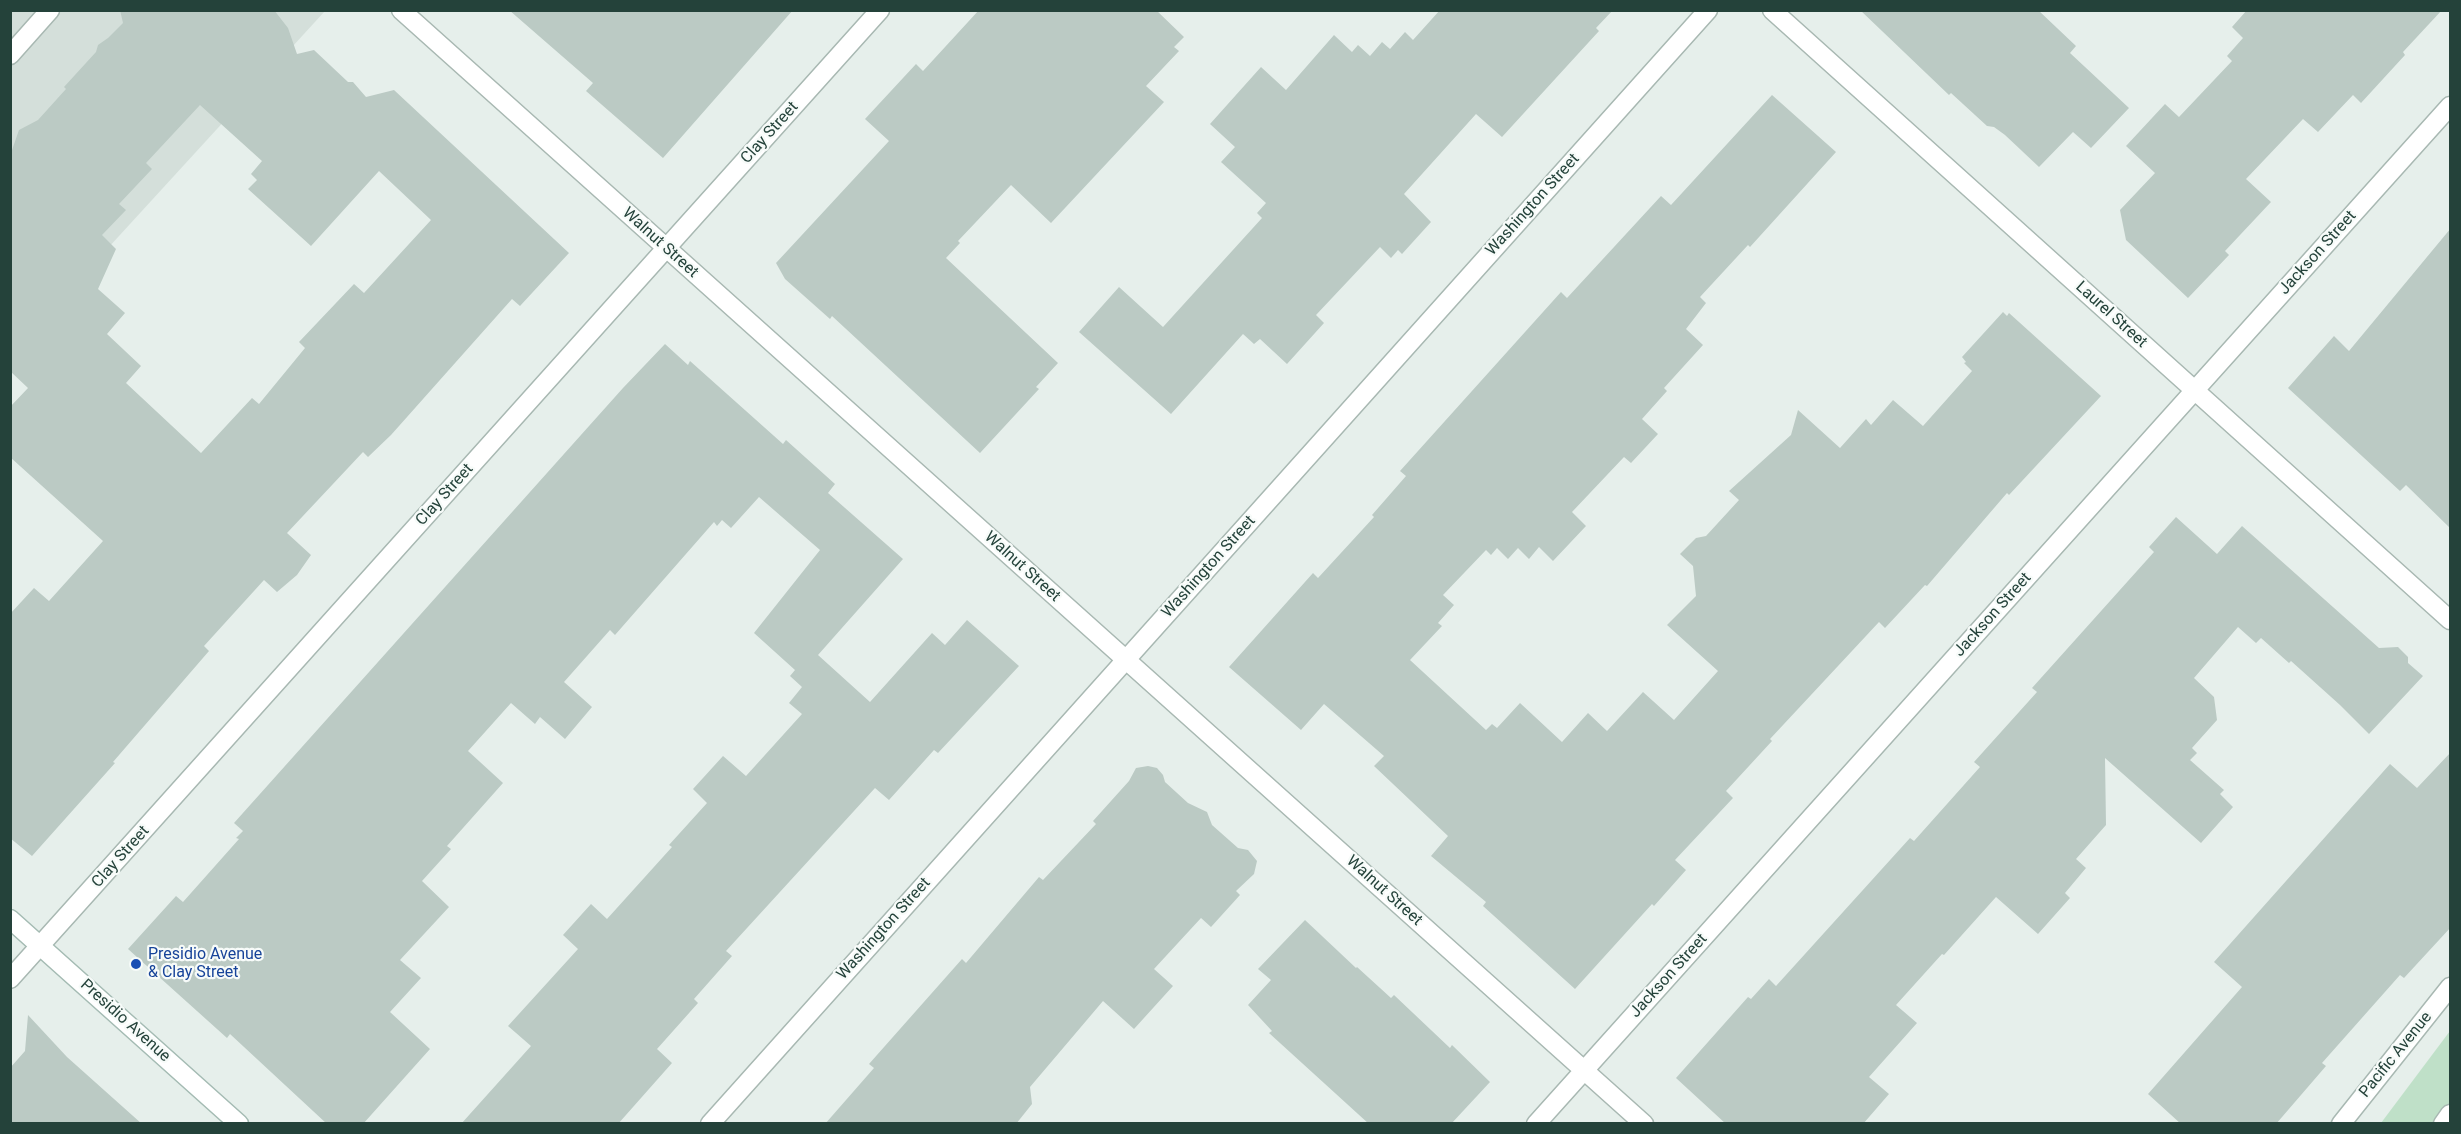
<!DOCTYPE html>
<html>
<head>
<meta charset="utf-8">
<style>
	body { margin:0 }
	#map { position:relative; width:2461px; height:1134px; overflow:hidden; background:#e6efeb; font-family:Roboto,sans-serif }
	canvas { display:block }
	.frame { position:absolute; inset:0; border:12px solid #24423a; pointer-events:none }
</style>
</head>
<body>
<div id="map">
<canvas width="2461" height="1134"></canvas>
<div class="frame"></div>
</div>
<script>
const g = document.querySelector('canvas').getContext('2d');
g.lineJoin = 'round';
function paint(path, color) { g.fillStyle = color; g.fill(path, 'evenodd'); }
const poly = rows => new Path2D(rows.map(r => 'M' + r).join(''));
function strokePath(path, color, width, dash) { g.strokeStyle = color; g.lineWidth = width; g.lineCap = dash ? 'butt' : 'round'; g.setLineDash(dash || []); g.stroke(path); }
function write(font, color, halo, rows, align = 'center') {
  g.font = font + ' Roboto,sans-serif'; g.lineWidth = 4.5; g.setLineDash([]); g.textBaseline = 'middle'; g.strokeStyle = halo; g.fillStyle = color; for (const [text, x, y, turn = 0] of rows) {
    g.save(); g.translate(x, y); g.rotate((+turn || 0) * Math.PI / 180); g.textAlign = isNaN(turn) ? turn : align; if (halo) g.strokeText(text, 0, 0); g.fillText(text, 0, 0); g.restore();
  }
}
paint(poly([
	[11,11,325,11,11,354]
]), '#d4dfda');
paint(poly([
	[2450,1031,2450,1123,2381,1123]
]), '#bfe0c8');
paint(poly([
	[120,10,274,10,288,28,297,54,314,50,348,82,353,82,366,97,394,90,569,253,520,306,512,299,391,435,368,457,363,452,287,533,311,555,297,575,277,592,264,580,204,646,209,651,113,762,115,763,32,856,10,838,10,614,34,588,49,601,103,541,10,457,10,407,28,388,10,371,11,153,19,130,38,120,66,89,64,87,96,52,98,45,108,38,123,23],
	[200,105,262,161,251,174,257,180,248,189,311,246,379,171,431,220,364,293,354,284,299,342,305,348,259,404,252,398,201,453,126,383,141,366,107,334,125,313,98,289,116,249,102,235,126,210,119,204,152,169,146,163],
	[509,10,793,10,663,158,586,91,593,83],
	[979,10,1156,10,1184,37,1174,47,1179,51,1146,86,1164,102,1051,223,1011,185,958,241,960,243,946,258,1058,363,1036,387,1039,389,980,453,832,316,830,319,785,279,776,263,889,141,865,119,916,64,923,71],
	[1440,10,1613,10,1596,28,1599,31,1502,137,1476,114,1404,194,1431,222,1402,254,1398,250,1391,258,1380,247,1316,315,1324,323,1287,364,1260,339,1254,344,1243,334,1171,414,1079,332,1119,287,1163,327,1262,218,1257,213,1266,203,1221,162,1235,147,1210,124,1261,67,1286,90,1334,35,1352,52,1358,45,1370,56,1382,42,1390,49,1405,32,1413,40],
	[1860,10,2038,10,2076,46,2070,53,2129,108,2091,148,2073,132,2039,167,2005,135,1994,127,1987,126,1951,93,1949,95],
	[2247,10,2442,10,2403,52,2405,55,2361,103,2353,95,2318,132,2303,119,2246,179,2271,202,2225,251,2229,255,2188,298,2126,240,2120,210,2155,173,2126,146,2165,104,2179,117,2232,61,2227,56,2243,38,2232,27],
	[1772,95,1836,152,1750,247,1748,245,1700,297,1706,303,1686,329,1703,345,1664,388,1667,391,1642,419,1658,434,1631,463,1624,457,1572,512,1586,526,1553,561,1539,547,1529,559,1518,548,1508,559,1497,548,1491,555,1486,550,1443,595,1454,605,1438,623,1442,626,1410,660,1486,730,1492,724,1497,728,1520,703,1562,742,1588,713,1607,731,1643,692,1674,720,1718,671,1667,625,1696,596,1693,566,1680,554,1696,538,1706,536,1739,500,1729,491,1791,435,1798,410,1840,448,1866,419,1871,425,1893,400,1923,426,1972,371,1964,363,1966,362,1962,357,2003,312,2007,316,2009,313,2101,396,2009,495,2007,493,1927,586,1925,585,1885,628,1879,622,1770,739,1772,741,1726,791,1733,798,1675,860,1686,870,1654,906,1652,904,1575,989,1483,906,1486,902,1431,856,1448,836,1374,766,1384,756,1324,704,1301,730,1229,667,1313,573,1318,578,1374,517,1372,515,1406,476,1400,471,1561,292,1567,298,1661,196,1671,205],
	[2451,228,2451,529,2406,485,2400,491,2288,388,2334,336,2349,351],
	[665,344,688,365,690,361,783,444,786,440,835,484,828,493,903,559,818,655,870,702,932,633,945,645,967,620,1019,666,938,753,934,750,889,800,875,788,726,951,732,956,694,999,698,1003,657,1049,672,1063,618,1124,461,1124,531,1046,508,1026,578,949,563,935,591,904,607,919,672,847,669,845,707,803,693,789,723,756,746,776,802,714,789,703,802,687,790,676,795,670,754,633,820,550,759,497,731,528,722,520,717,526,714,522,615,635,610,630,564,682,592,707,565,739,540,717,535,724,511,703,468,751,503,783,447,846,451,849,422,881,449,907,400,960,421,978,390,1012,430,1049,363,1124,327,1124,230,1034,227,1038,128,949,176,896,183,902,239,839,236,838,243,831,234,823,623,388],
	[2176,517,2217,554,2242,526,2379,648,2398,647,2408,657,2408,663,2423,676,2369,734,2340,705,2291,661,2289,663,2261,638,2256,643,2238,627,2194,678,2214,697,2217,720,2192,748,2197,753,2190,760,2224,790,2220,794,2233,807,2201,843,2105,758,2106,825,2076,859,2086,868,2065,893,2070,898,2038,934,1996,897,1944,955,1942,954,1896,1005,1917,1023,1869,1077,1889,1094,1863,1124,1726,1124,1676,1078,1748,997,1751,999,1769,979,1776,986,1910,838,1914,841,1980,767,1974,762,2037,692,2032,688,2154,552,2149,547],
	[2451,752,2451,927,2404,978,2400,975,2322,1063,2326,1066,2276,1124,2181,1124,2148,1094,2242,987,2214,962,2390,764,2417,788],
	[1148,766,1157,768,1163,775,1165,782,1188,803,1207,812,1212,825,1238,848,1248,850,1257,861,1254,874,1236,891,1240,895,1211,927,1201,918,1154,969,1173,986,1134,1029,1103,1001,1030,1087,1032,1104,1016,1124,825,1124,874,1068,869,1064,962,959,966,963,1039,877,1043,880,1096,824,1093,821,1129,781,1136,768],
	[1305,920,1356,968,1357,967,1391,998,1394,995,1450,1048,1452,1045,1490,1082,1451,1124,1369,1124,1269,1033,1272,1031,1248,1005,1271,980,1258,969],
	[28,1015,67,1057,142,1124,10,1124,10,1068,25,1051]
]), '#bbcac4');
const street = poly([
	[401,10,1644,1124],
	[1772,10,2450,620],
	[10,55,50,10],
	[10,979,880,10],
	[710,1124,1708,10],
	[1536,1124,2450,106],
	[2341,1124,2450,987],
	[2443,1124,2450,1114]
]);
const secondary = poly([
	[10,919,239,1124]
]);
strokePath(street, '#a8b8b2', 21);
strokePath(secondary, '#a4bbb3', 21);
strokePath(street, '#fff', 18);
strokePath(secondary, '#fff', 18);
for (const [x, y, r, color] of [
	[136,964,6,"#1a4fb4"]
]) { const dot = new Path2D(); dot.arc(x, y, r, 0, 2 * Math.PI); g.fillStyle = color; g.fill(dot); strokePath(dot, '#f7fbf9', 2); }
write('16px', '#24423a', '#f7fbf9', [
	["Clay Street",770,133,-48],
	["Washington Street",1533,205,-48],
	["Walnut Street",660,243,42],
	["Jackson Street",2318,253,-48],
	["Laurel Street",2111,315,42],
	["Clay Street",445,495,-48],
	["Walnut Street",1022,567,42],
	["Washington Street",1209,567,-48],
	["Jackson Street",1993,615,-48],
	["Clay Street",121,857,-48],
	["Walnut Street",1384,891,42],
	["Washington Street",884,929,-48],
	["Jackson Street",1669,976,-48],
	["Presidio Avenue",125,1021,42],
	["Pacific Avenue",2396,1055,-51]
]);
write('16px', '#164399', '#f7fbf9', [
	["Presidio Avenue",148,955],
	["& Clay Street",148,973]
], 'left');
</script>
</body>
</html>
